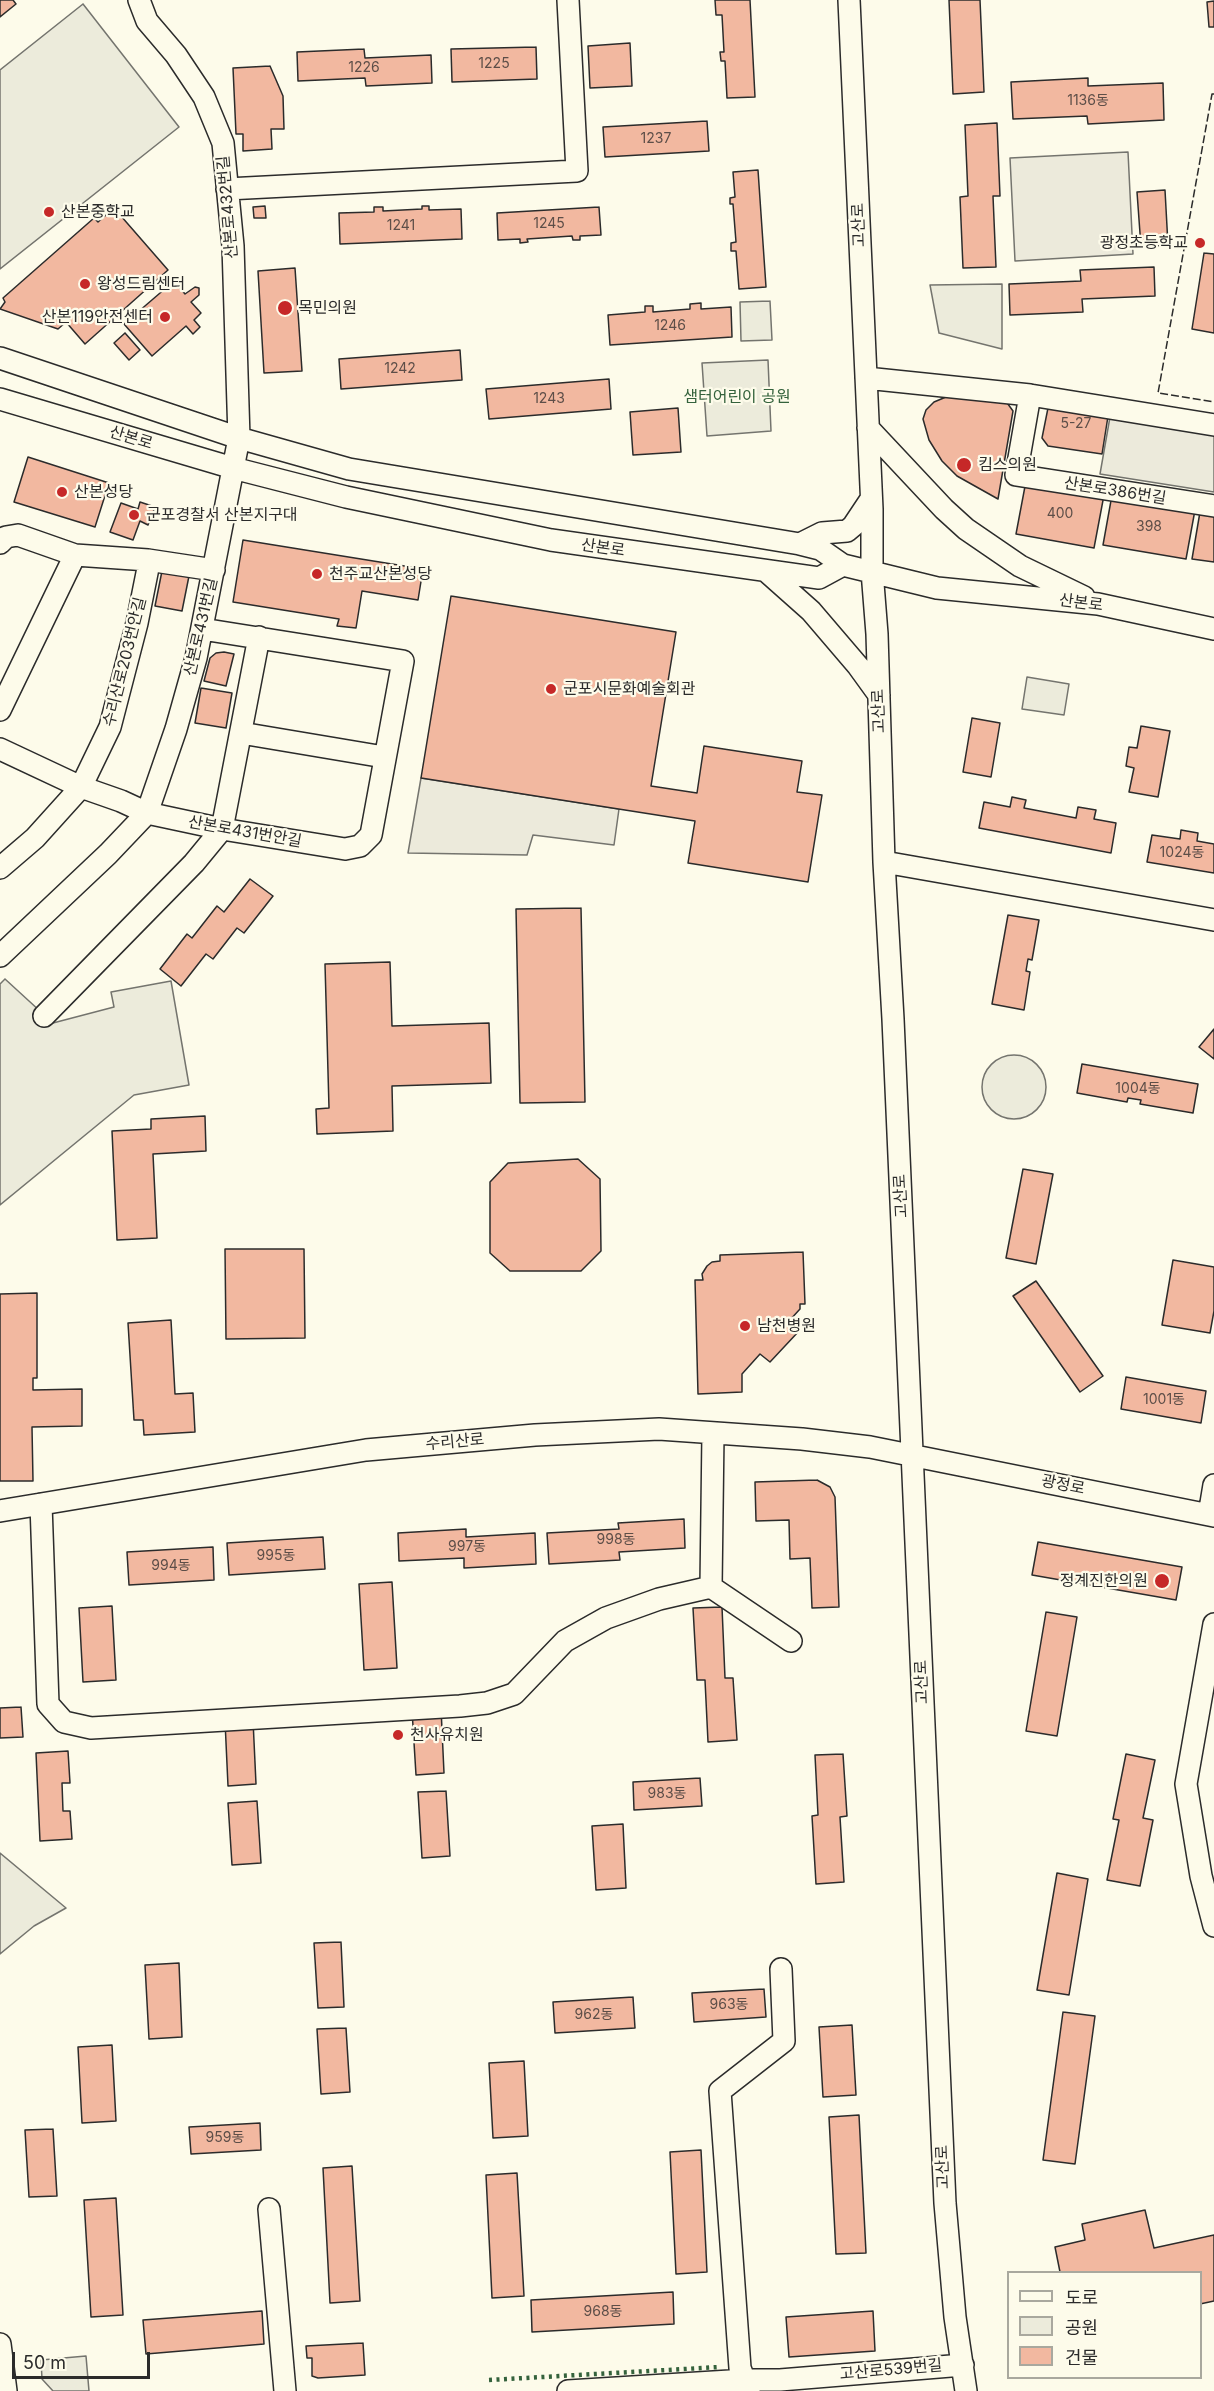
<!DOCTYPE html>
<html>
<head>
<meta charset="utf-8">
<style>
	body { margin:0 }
	#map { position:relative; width:1214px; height:2391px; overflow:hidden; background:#fdfbea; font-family:Inter,"Noto Sans KR",sans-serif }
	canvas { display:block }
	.legend { position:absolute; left:1007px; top:2271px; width:195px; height:108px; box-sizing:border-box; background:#fdfbea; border:2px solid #a9a89e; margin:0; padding:8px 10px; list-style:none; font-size:18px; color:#2b2b2b }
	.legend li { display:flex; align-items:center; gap:12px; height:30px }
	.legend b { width:30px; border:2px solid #a9a89e }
	.scale { position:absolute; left:12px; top:2352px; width:138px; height:27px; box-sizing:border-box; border:3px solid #2b2b2b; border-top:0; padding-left:8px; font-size:18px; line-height:21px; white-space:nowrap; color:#2b2b2b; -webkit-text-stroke:4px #fdfbea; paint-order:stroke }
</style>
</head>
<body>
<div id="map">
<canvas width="1214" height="2391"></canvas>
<ul class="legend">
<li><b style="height:8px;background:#fdfbea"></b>도로</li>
<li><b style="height:16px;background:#ecebdb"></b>공원</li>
<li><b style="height:16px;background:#f2b8a0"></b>건물</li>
</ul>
<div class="scale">50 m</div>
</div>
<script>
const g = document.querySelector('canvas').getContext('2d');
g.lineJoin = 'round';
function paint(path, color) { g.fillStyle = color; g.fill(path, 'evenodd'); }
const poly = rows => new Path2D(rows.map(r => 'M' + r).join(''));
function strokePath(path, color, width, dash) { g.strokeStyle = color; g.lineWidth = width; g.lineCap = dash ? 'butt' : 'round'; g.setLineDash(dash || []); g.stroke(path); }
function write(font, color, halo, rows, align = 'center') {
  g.font = font + ' Inter,"Noto Sans KR",sans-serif'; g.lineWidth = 4.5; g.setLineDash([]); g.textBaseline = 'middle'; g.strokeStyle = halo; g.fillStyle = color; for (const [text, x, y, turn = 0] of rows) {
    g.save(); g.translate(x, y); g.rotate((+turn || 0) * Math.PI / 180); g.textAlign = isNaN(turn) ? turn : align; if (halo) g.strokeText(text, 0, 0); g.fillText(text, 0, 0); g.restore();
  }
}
const green = poly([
	[83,4,179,127,0,269,0,70,83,4],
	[1002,284,1002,349,939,333,930,285,1002,284],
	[770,301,772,340,741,341,740,302,770,301],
	[768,360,771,431,707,436,702,363,768,360],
	[1027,677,1069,684,1064,715,1022,709,1027,677],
	[5,979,53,1023,114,1007,111,992,171,981,189,1085,134,1095,0,1205,0,984,5,979],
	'982 1087a32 32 0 1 1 64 0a32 32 0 1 1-64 0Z',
	[0,1853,66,1908,34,1926,0,1954,0,1853],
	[86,2356,89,2391,53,2391,42,2379,41,2360,86,2356]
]);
paint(green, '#ecebdb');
strokePath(green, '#74746e', 1.5);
const parking = poly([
	[1128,152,1133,254,1015,261,1010,158,1128,152],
	[1110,417,1214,433,1214,492,1100,474,1110,417],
	[421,778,619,809,614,845,533,835,527,855,408,853,421,778]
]);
paint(parking, '#eceadb');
strokePath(parking, '#74746e', 1.5);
const building = poly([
	[0,0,13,0,16,4,0,17,0,0],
	[715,0,750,0,755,97,727,98,725,61,721,61,720,52,724,52,722,15,716,15,715,0],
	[949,0,980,0,984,92,953,94,949,0],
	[1214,1,1214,27,1209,27,1207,2,1214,1],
	[630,43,632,86,590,88,588,46,630,43],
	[536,47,537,79,452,82,451,49,536,47],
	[364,49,365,58,431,55,432,83,366,86,365,78,298,81,297,52,364,49],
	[270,66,283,96,284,129,271,129,272,149,243,151,243,134,236,134,233,68,270,66],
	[1088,78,1088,86,1163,83,1164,120,1088,124,1087,116,1013,119,1011,82,1088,78],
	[707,121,709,151,605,157,603,127,707,121],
	[997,123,1000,196,993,196,996,267,963,268,960,197,968,196,965,125,997,123],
	[758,170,766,287,739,289,736,251,731,251,731,243,736,242,733,204,730,204,730,198,735,197,733,172,758,170],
	[1165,190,1168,245,1141,247,1137,192,1165,190],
	[265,206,266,218,254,218,253,207,265,206],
	[422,206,429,206,429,210,461,209,462,239,340,244,339,213,374,212,374,207,383,207,383,211,422,209,422,206],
	[599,207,601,235,580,236,580,240,573,240,572,236,527,239,528,242,520,243,520,239,498,240,497,213,599,207],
	[114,208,168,270,85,344,66,322,58,329,0,309,5,302,3,298,94,218,98,222,114,208],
	[1204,253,1214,254,1214,333,1192,329,1204,253],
	[1154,267,1155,296,1082,299,1083,312,1010,315,1009,284,1081,281,1080,270,1154,267],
	[295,268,302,371,264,373,258,271,295,268],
	[174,281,185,294,195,287,199,288,199,295,191,302,201,313,194,320,200,327,193,334,186,326,152,356,124,324,174,281],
	[701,303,701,309,731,307,732,337,610,345,608,315,645,312,645,306,653,306,653,312,690,309,690,304,701,303],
	[125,333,140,350,129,360,114,343,125,333],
	[460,350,462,380,341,389,339,359,460,350],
	[609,379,611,409,489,419,486,389,609,379],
	[946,397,1005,400,1013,411,998,499,957,476,942,461,929,440,923,419,926,410,934,402,946,397],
	[678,408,681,452,633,455,630,412,678,408],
	[1048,408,1109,410,1102,454,1048,446,1042,438,1048,408],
	[28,457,109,483,95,527,14,502,28,457],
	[1026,481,1104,495,1094,548,1016,534,1026,481],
	[1112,495,1195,510,1186,559,1103,545,1112,495],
	[140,502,155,507,148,525,140,521,133,540,110,532,121,503,138,509,140,502],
	[1201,506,1214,508,1214,562,1192,559,1201,506],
	[243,540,423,569,418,600,362,591,356,628,337,626,339,619,233,602,243,540],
	[162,571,189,576,182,611,155,606,162,571],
	[451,596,676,632,651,786,697,793,704,746,802,761,797,792,822,795,808,882,688,863,695,821,421,778,451,596],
	[224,652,234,654,226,686,204,681,210,658,216,653,224,652],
	[201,688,232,693,226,728,195,723,201,688],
	[972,718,1000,723,991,777,963,772,972,718],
	[1141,726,1170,731,1158,797,1129,792,1134,768,1126,766,1129,747,1137,748,1141,726],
	[1012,797,1026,800,1024,808,1076,818,1078,807,1096,810,1094,819,1116,823,1111,853,979,828,984,802,1010,807,1012,797],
	[1181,830,1198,833,1197,841,1214,844,1214,873,1147,862,1152,835,1180,839,1181,830],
	[250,879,273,896,244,933,237,928,213,959,206,954,181,986,160,969,187,934,192,938,217,906,224,912,250,879],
	[581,908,585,1102,520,1103,516,909,581,908],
	[1008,915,1039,920,1032,960,1028,959,1026,971,1030,972,1024,1010,992,1004,1008,915],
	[390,962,392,1026,489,1023,491,1083,392,1086,393,1131,317,1134,316,1109,329,1108,325,964,390,962],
	[1214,1029,1214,1059,1199,1047,1214,1029],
	[1082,1064,1198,1084,1193,1113,1140,1104,1141,1100,1128,1098,1127,1102,1077,1093,1082,1064],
	[205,1116,206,1151,153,1154,157,1238,117,1240,112,1131,151,1129,151,1119,205,1116],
	[578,1159,600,1179,601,1251,581,1271,510,1271,490,1253,490,1182,508,1163,578,1159],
	[1023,1169,1053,1174,1036,1264,1006,1258,1023,1169],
	[225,1249,304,1249,305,1338,226,1339,225,1249],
	[803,1252,805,1304,800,1304,800,1309,789,1321,799,1331,770,1362,760,1354,742,1374,742,1392,698,1394,695,1280,703,1280,702,1274,707,1266,712,1262,720,1261,720,1255,803,1252],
	[1173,1260,1214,1267,1214,1311,1210,1333,1162,1325,1173,1260],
	[1036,1281,1103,1376,1080,1392,1013,1296,1036,1281],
	[37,1293,37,1378,33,1378,33,1390,82,1389,82,1426,32,1427,33,1481,0,1481,0,1294,37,1293],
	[171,1320,175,1394,193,1393,195,1432,144,1435,143,1420,134,1420,128,1323,171,1320],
	[1126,1377,1206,1391,1201,1423,1121,1409,1126,1377],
	[817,1480,830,1487,835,1497,839,1607,812,1608,810,1558,790,1559,789,1520,756,1521,755,1482,817,1480],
	[684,1519,685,1548,619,1552,620,1560,549,1564,547,1533,619,1529,618,1523,684,1519],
	[466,1529,466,1537,535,1533,536,1564,464,1568,464,1558,399,1561,398,1533,466,1529],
	[323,1537,325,1569,229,1575,227,1543,323,1537],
	[1038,1542,1182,1567,1176,1600,1032,1575,1038,1542],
	[213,1547,214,1580,129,1585,127,1552,213,1547],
	[392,1582,397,1668,364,1670,359,1584,392,1582],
	[112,1606,116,1680,83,1682,79,1608,112,1606],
	[722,1607,725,1678,733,1678,737,1740,708,1742,705,1680,697,1680,693,1608,722,1607],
	[1046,1612,1077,1617,1057,1736,1026,1731,1046,1612],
	[21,1707,23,1737,0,1738,0,1708,21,1707],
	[441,1708,444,1773,416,1775,412,1710,441,1708],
	[253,1720,256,1784,228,1786,225,1721,253,1720],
	[68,1751,70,1783,62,1783,63,1811,70,1811,72,1839,40,1841,36,1753,68,1751],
	[843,1754,847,1816,840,1817,844,1882,816,1884,812,1816,818,1815,815,1755,843,1754],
	[1126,1754,1155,1760,1143,1818,1153,1820,1140,1886,1107,1880,1119,1820,1113,1819,1126,1754],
	[700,1778,702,1806,634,1810,633,1782,700,1778],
	[446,1791,450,1856,422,1858,418,1792,446,1791],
	[257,1801,261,1863,232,1865,228,1803,257,1801],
	[623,1824,626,1888,596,1890,592,1826,623,1824],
	[1057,1873,1088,1879,1069,1995,1037,1990,1057,1873],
	[341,1942,344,2007,318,2008,314,1943,341,1942],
	[179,1963,182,2037,149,2039,145,1965,179,1963],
	[764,1989,766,2017,694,2022,692,1993,764,1989],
	[633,1997,635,2028,555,2033,553,2002,633,1997],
	[1063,2012,1095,2016,1075,2164,1043,2160,1063,2012],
	[852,2025,856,2095,823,2097,819,2027,852,2025],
	[346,2028,350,2092,321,2094,317,2029,346,2028],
	[112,2045,116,2121,82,2123,78,2047,112,2045],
	[524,2061,528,2136,493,2138,489,2063,524,2061],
	[859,2115,866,2253,836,2254,829,2117,859,2115],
	[260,2123,261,2150,191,2154,189,2127,260,2123],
	[53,2129,57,2196,29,2197,25,2130,53,2129],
	[701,2150,707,2272,676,2274,670,2152,701,2150],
	[352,2166,360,2301,330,2303,323,2168,352,2166],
	[517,2173,524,2296,492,2298,486,2175,517,2173],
	[116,2198,123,2315,91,2317,84,2200,116,2198],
	[1145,2210,1154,2248,1214,2235,1214,2301,1200,2304,1200,2272,1060,2272,1055,2247,1085,2240,1082,2224,1145,2210],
	[673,2292,674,2324,532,2332,531,2300,673,2292],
	[262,2311,264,2344,146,2354,143,2320,262,2311],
	[873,2311,875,2351,789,2357,786,2317,873,2311],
	[363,2343,365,2375,318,2378,312,2376,312,2358,307,2358,306,2346,363,2343]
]);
paint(building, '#f2b8a0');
strokePath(building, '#2b2b2b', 1.5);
const minor = poly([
	[849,0,872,509,872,571,877,634,884,862,893,1019,945,2203,955,2317,966,2391],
	[227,189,577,171,568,0],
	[0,358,239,438,349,469,800,544,820,549,843,565],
	[866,378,1030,395,1016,475,1214,506],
	[1030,395,1214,425],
	[0,399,233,468,346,497,551,540,819,578,843,565,937,588,1098,604,1214,629],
	[868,428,944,509,966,529,1020,566,1084,597],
	[0,543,6,537,18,535,75,555,148,560,214,570],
	[800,544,822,533,847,531,853,526,871,499],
	[766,571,811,611,858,666,879,695],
	[0,710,75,555],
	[241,733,384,757],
	[0,749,81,787,121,801,147,813,222,829,345,849,360,846,371,835,403,661,202,629],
	[884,862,1214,920],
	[0,868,35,838,81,787,110,727,137,623,148,568,148,560],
	[0,956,108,854,147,813,176,729,196,658,239,438,233,246,223,143,204,97,176,55,147,21,139,0],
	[44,1016,194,863,222,829,259,637],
	[41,1504,48,1704,64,1722,91,1728,460,1706,487,1703,514,1694,565,1641,606,1618,659,1599,711,1587,713,1433],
	[0,1511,366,1450,535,1435,659,1429,802,1439,870,1447,1214,1516],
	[1209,1515,1214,1485],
	[711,1587,791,1641],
	[1214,1624,1186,1784,1201,1876,1214,1926],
	[269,2209,285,2391],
	[0,2344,6,2391],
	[568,2391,746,2380,780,2380,963,2365],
	[749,2391,740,2368,720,2091,784,2041,781,1969]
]);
strokePath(minor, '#2b2b2b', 24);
strokePath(minor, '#fdfbea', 21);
strokePath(poly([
	[489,2380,720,2367]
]), '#34623c', 4.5, [3, 4.5]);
strokePath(poly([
	[1214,94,1212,94,1158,393,1214,402]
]), '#2b2b2b', 1.5, [8, 3]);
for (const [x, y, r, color] of [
	[49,212,6,"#c62828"],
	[1200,243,6,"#c62828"],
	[85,284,6,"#c62828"],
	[285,308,8,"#c62828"],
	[165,317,6,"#c62828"],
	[964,465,8,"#c62828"],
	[62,492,6,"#c62828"],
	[134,515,6,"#c62828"],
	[317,574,6,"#c62828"],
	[551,689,6,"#c62828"],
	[745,1326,6,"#c62828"],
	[1162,1581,8,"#c62828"],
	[398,1735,6,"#c62828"]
]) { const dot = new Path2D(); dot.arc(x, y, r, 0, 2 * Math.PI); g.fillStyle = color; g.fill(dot); strokePath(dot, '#fdfbea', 2); }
write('14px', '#5d4e48', null, [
	["1225",494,64],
	["1226",364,68],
	["1136동",1088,101],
	["1237",656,139],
	["1245",549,224],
	["1241",401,226],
	["1246",670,326],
	["1242",400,369],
	["1243",549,399],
	["5-27",1076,424],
	["400",1060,514],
	["398",1149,527],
	["1024동",1182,853],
	["1004동",1138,1089],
	["1001동",1164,1400],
	["998동",616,1540],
	["997동",467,1547],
	["995동",276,1556],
	["994동",171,1566],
	["983동",667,1794],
	["963동",729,2005],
	["962동",594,2015],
	["959동",225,2138],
	["968동",603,2312]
]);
write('16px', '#2b2b2b', '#fdfbea', [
	["산본로432번길",228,207,-95],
	["고산로",859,225,-92],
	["산본로",131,438,17],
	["산본로386번길",1115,491,9],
	["산본로",603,548,8],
	["산본로",1081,603,7],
	["산본로431번길",201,627,-77],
	["수리산로203번안길",125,662,-76],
	["고산로",879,711,-92],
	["산본로431번안길",245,832,10],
	["고산로",901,1196,-93],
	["수리산로",455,1442,-5],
	["광정로",1063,1485,11],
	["고산로",922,1682,-92],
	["고산로",943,2167,-92],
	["고산로539번길",891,2370,-5]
]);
write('16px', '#2b2b2b', '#fdfbea', [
	["산본중학교",61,212],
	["광정초등학교",1188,243,"right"],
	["왕성드림센터",97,284],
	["목민의원",298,308],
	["산본119안전센터",153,317,"right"],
	["킴스의원",978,465],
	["산본성당",74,492],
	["군포경찰서 산본지구대",146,515],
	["천주교산본성당",329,574],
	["군포시문화예술회관",563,689],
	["남천병원",757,1326],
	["정계진한의원",1148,1581,"right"],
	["천사유치원",410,1735]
], 'left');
write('16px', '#34623c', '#fdfbea', [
	["샘터어린이 공원",737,397]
]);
</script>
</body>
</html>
